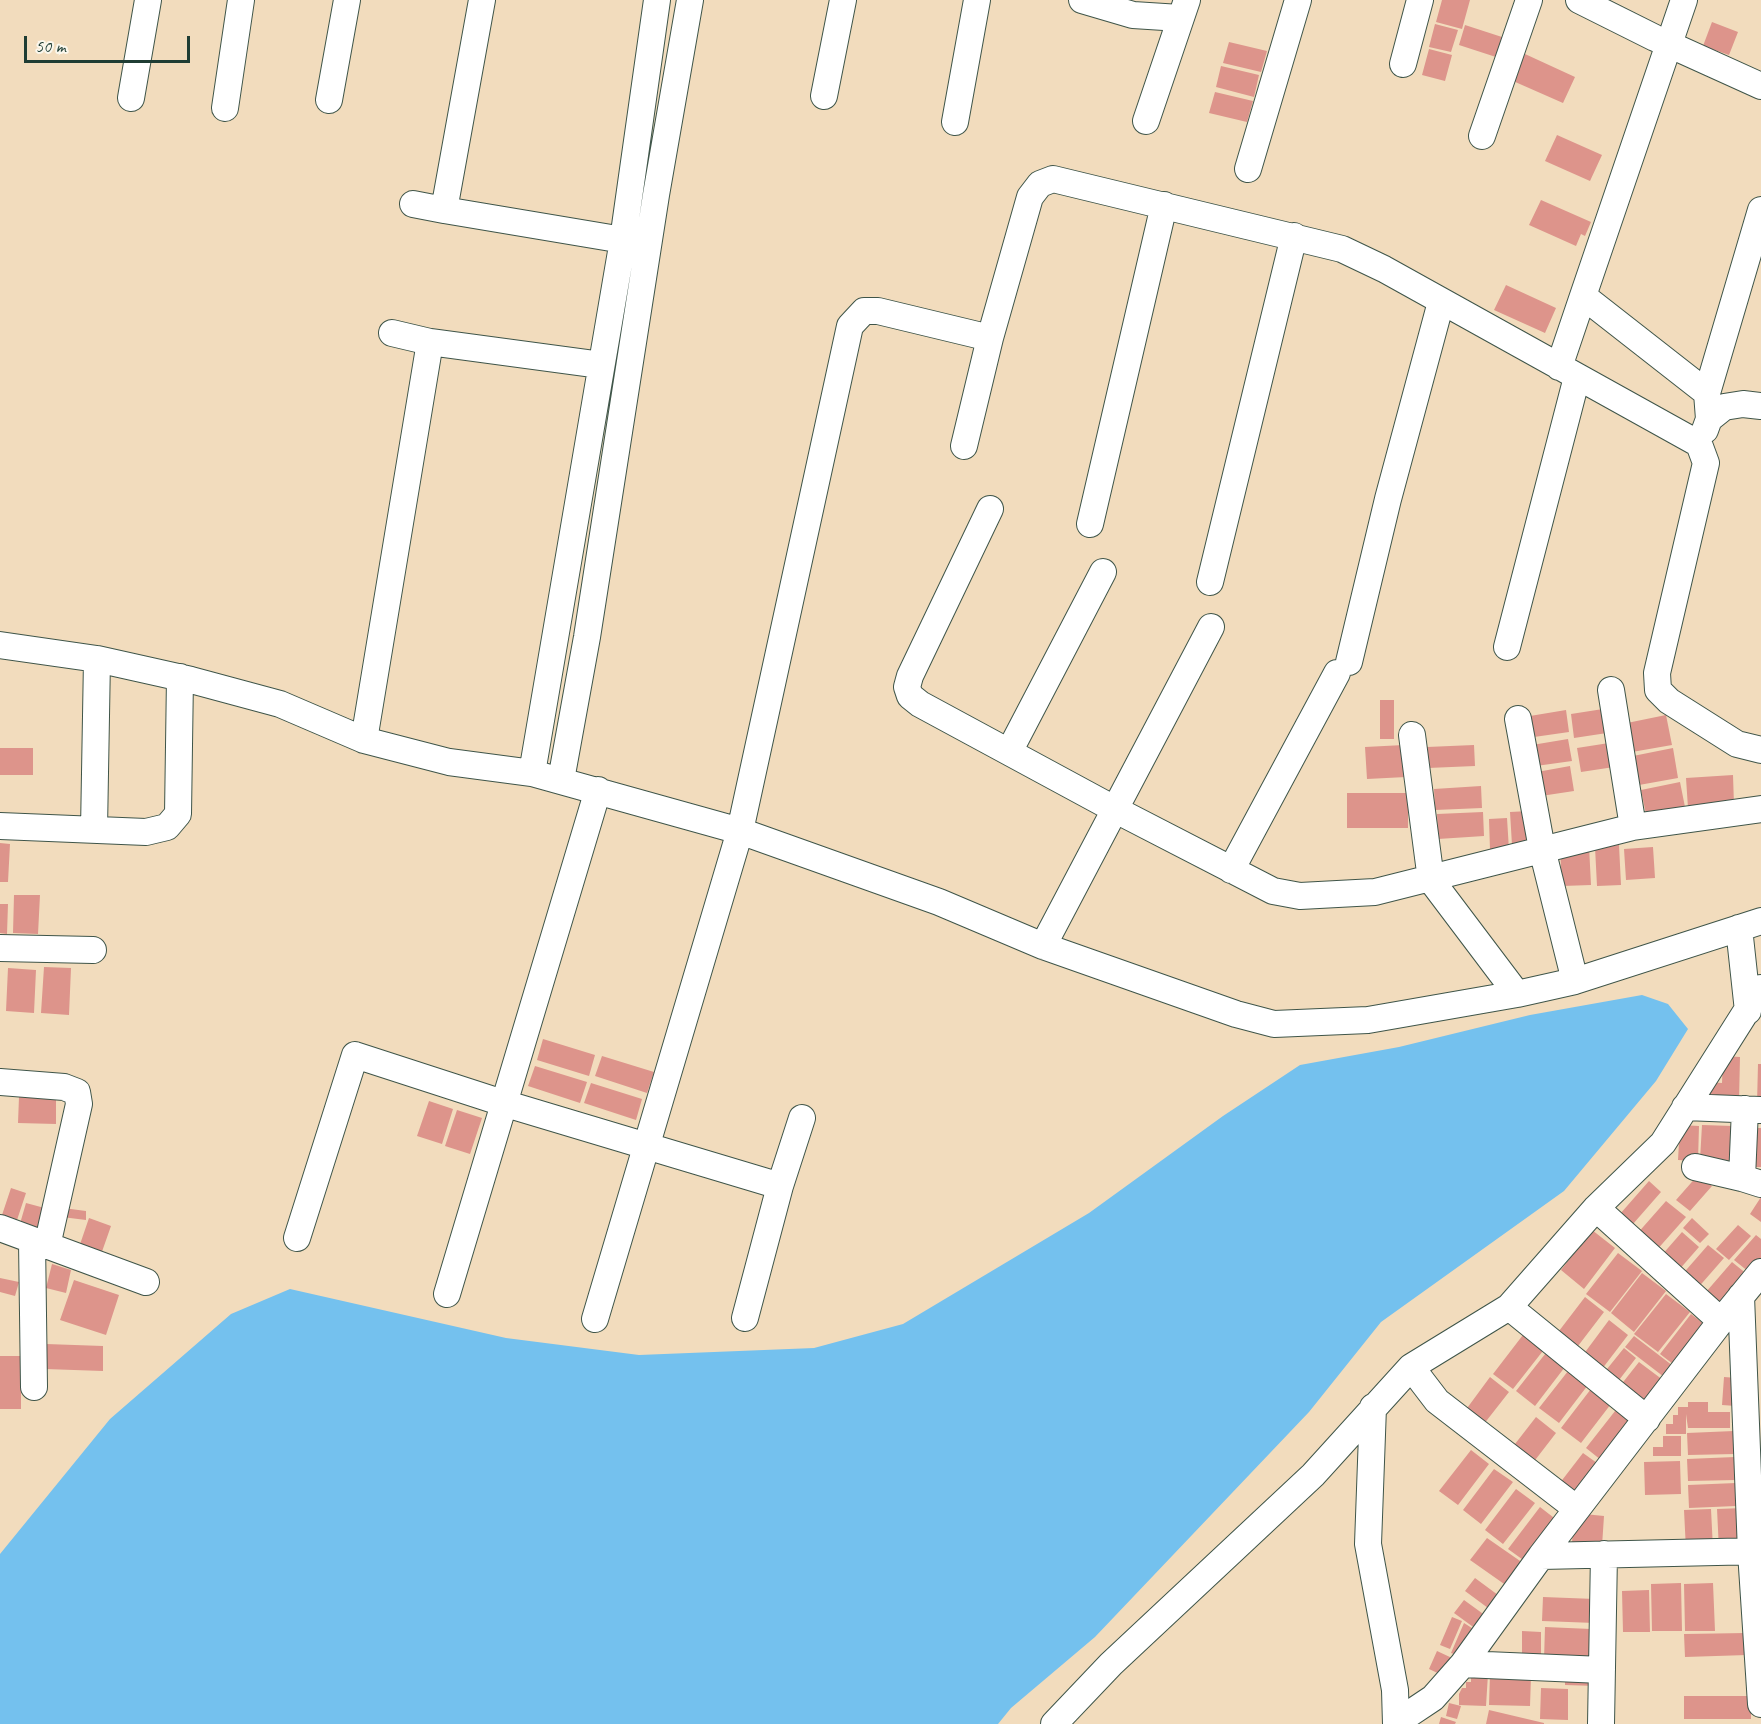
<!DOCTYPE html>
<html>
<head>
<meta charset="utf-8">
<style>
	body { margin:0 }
	#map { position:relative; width:1761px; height:1724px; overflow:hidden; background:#f2dcbd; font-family:Caveat,sans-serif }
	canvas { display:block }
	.scale { position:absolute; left:24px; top:36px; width:166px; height:27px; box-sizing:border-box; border:3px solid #1f3d34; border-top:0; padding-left:8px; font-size:18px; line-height:21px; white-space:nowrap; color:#1f3d34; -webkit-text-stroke:4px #fbf7ec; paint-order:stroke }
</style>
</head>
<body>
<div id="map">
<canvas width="1761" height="1724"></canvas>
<div class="scale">50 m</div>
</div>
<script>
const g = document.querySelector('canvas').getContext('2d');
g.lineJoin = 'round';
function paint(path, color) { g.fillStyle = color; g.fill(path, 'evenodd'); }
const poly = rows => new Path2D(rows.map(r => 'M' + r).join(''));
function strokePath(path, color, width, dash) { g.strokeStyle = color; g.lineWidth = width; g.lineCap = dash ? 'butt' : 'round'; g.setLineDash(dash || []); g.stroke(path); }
paint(poly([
	[1642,995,1668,1004,1688,1029,1656,1081,1564,1191,1381,1322,1309,1412,1095,1637,1011,1708,998,1724,0,1724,0,1554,110,1419,231,1314,290,1289,506,1338,639,1355,814,1348,903,1324,1089,1213,1223,1116,1300,1065,1399,1047,1530,1015]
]), '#74c1ee');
paint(poly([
	[1442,0,1470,0,1462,29,1436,22],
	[1712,22,1738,32,1729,55,1703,46],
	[1435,24,1458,30,1451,52,1429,47],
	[1465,25,1505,38,1499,58,1459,45],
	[1229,42,1267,51,1261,72,1223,63],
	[1429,49,1452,55,1445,81,1422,75],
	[1525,54,1575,77,1563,103,1513,81],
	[1221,66,1259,75,1254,97,1216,87],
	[1215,92,1253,101,1247,122,1209,113],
	[1557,135,1602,155,1590,181,1545,161],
	[1541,200,1591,222,1585,236,1581,234,1576,246,1529,225],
	[1506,285,1556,308,1545,333,1494,310],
	[1380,700,1394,700,1394,739,1380,739],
	[1603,709,1607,733,1574,738,1571,714],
	[1566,710,1569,732,1534,737,1530,716],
	[1666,715,1672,745,1632,752,1627,723],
	[1568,739,1572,761,1536,766,1532,745],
	[1609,743,1614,767,1581,772,1577,748],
	[1404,745,1406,777,1367,779,1365,747],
	[1474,745,1475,766,1428,768,1427,747],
	[0,748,33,748,33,775,0,775],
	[1673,748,1678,778,1639,785,1633,756],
	[1570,766,1574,791,1541,796,1537,772],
	[1733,775,1734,805,1688,808,1686,778],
	[1680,782,1686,812,1647,819,1641,790],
	[1481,786,1482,808,1435,810,1434,789],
	[1347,793,1408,793,1408,828,1347,828],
	[1529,811,1531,844,1512,845,1510,812],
	[1483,812,1484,836,1438,839,1437,814],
	[1507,818,1509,850,1490,850,1489,819],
	[0,843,10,844,8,882,0,882],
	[1619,845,1621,885,1597,886,1595,847],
	[1589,846,1591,885,1562,886,1560,847],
	[1653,847,1655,878,1626,880,1624,849],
	[14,895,40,895,38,934,13,933],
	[0,904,8,904,7,934,0,933],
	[44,967,71,968,69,1015,41,1013],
	[8,968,36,970,34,1013,6,1011],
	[543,1039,595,1055,589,1076,537,1060],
	[602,1056,654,1072,647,1093,595,1076],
	[1723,1056,1740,1057,1739,1101,1707,1101,1707,1082,1722,1083],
	[1758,1064,1761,1064,1761,1104,1757,1104],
	[535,1066,587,1082,580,1103,528,1086],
	[591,1083,642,1099,636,1120,584,1103],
	[19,1097,56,1098,56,1124,18,1123],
	[429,1101,453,1109,442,1144,417,1136],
	[457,1110,482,1118,470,1154,445,1146],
	[1680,1125,1699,1126,1698,1161,1678,1160],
	[1702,1125,1733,1126,1731,1161,1700,1160],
	[1751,1128,1761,1128,1761,1167,1748,1167],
	[1698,1175,1712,1186,1690,1211,1676,1200],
	[1649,1181,1661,1192,1633,1224,1620,1214],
	[11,1188,26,1193,17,1220,2,1215],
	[1761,1197,1761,1222,1750,1214],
	[1666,1201,1686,1217,1655,1252,1636,1235],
	[26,1203,52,1210,45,1235,19,1227],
	[63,1208,86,1211,86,1220,62,1217],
	[89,1218,111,1226,98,1263,76,1256],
	[1692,1218,1709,1234,1700,1243,1683,1228],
	[1738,1225,1751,1236,1729,1260,1716,1249],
	[1592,1230,1615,1248,1584,1289,1561,1270],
	[1682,1232,1699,1247,1678,1271,1661,1256],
	[1756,1235,1761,1239,1761,1258,1749,1272,1734,1260],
	[1708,1245,1724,1258,1696,1290,1680,1277],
	[1618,1253,1642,1271,1610,1312,1586,1294],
	[1732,1262,1748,1275,1721,1306,1706,1292],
	[52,1264,71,1270,66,1293,46,1288],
	[1642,1273,1666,1291,1634,1332,1611,1313],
	[0,1278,19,1282,15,1296,0,1292],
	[74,1280,119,1295,106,1335,60,1320],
	[1666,1294,1690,1312,1658,1352,1634,1334],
	[1585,1297,1604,1312,1578,1346,1559,1331],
	[1691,1314,1713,1331,1682,1371,1660,1354],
	[1609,1320,1628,1335,1602,1369,1583,1355],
	[1526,1331,1546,1347,1513,1389,1493,1374],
	[1634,1336,1677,1369,1668,1380,1625,1347],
	[46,1344,103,1346,103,1371,45,1369],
	[1624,1348,1636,1358,1616,1384,1603,1374],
	[1549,1349,1568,1363,1535,1406,1516,1391],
	[0,1356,21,1356,21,1409,0,1409],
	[1639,1362,1667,1383,1649,1407,1620,1386],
	[1572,1366,1591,1381,1559,1423,1539,1408],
	[1490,1377,1509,1392,1480,1429,1462,1415],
	[1724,1377,1737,1378,1736,1406,1722,1405],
	[1594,1385,1614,1400,1581,1443,1561,1428],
	[1688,1402,1708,1402,1708,1412,1730,1412,1730,1428,1688,1428,1686,1414,1686,1434,1666,1434,1666,1424,1673,1424,1673,1415,1678,1415,1678,1407,1688,1407],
	[1619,1406,1639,1421,1606,1464,1586,1448],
	[1536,1417,1556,1433,1529,1468,1508,1453],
	[1734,1431,1735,1454,1688,1455,1687,1433],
	[1663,1436,1681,1436,1681,1456,1653,1456,1653,1447,1663,1447],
	[1471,1450,1489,1464,1458,1505,1439,1491],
	[1583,1453,1604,1468,1577,1504,1556,1488],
	[1735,1457,1736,1480,1688,1481,1687,1459],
	[1680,1461,1681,1494,1645,1495,1644,1462],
	[1494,1469,1513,1482,1481,1524,1463,1510],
	[1736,1483,1736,1506,1689,1508,1688,1485],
	[1516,1489,1535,1503,1503,1544,1485,1530],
	[1540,1507,1558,1521,1526,1562,1508,1549],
	[1744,1508,1746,1549,1719,1550,1717,1509],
	[1711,1509,1713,1549,1686,1550,1684,1510],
	[1574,1513,1604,1516,1602,1546,1572,1543],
	[1487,1538,1523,1563,1507,1586,1470,1560],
	[1475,1578,1498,1595,1488,1608,1465,1591],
	[1681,1583,1682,1631,1652,1631,1651,1584],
	[1713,1583,1715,1631,1685,1631,1684,1584],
	[1649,1590,1650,1632,1623,1632,1622,1591],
	[1543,1597,1595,1599,1595,1623,1542,1621],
	[1464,1600,1486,1616,1476,1629,1454,1613],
	[1452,1617,1462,1621,1450,1649,1440,1645],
	[1464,1623,1475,1630,1459,1656,1451,1653],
	[1545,1627,1591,1629,1590,1662,1544,1660],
	[1522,1631,1541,1632,1541,1664,1522,1663],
	[1746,1633,1747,1655,1685,1657,1684,1634],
	[1437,1651,1452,1658,1444,1676,1429,1669],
	[1565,1670,1596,1671,1596,1686,1565,1685],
	[1471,1673,1488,1674,1486,1706,1459,1705,1459,1694,1462,1688,1466,1688,1466,1682,1471,1682],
	[1490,1674,1531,1676,1530,1706,1489,1705],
	[1541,1688,1568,1689,1568,1720,1540,1719],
	[1684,1696,1751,1696,1751,1719,1684,1719],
	[1449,1703,1461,1706,1457,1719,1446,1716],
	[1489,1710,1544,1723,1544,1724,1486,1724],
	[1441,1717,1456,1722,1455,1724,1439,1724]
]), '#dd948b');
const minor = poly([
	[482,0,444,210,623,240],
	[1082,0,1133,15,1180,18],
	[1579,0,1655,38,1761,86],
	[1684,0,1583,296,1707,393,1709,419],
	[1403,64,1420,0],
	[824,96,843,0],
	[131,98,148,0],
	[329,100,347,0],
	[225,108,241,0],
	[1146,121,1187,0],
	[955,122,977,0],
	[1482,136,1529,0],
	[1248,169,1298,0],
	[413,204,444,210],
	[392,333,430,342],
	[1559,367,1583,296],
	[1707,393,1761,210],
	[1705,430,1709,419,1724,407,1743,404,1761,406],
	[964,446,990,338],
	[990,509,910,676,907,687,910,696,920,704,1116,810,1273,891,1300,896,1375,892,1633,827,1761,809],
	[1090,524,1164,205],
	[1210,582,1294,236],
	[0,645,97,659,191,680,280,704,364,740,449,762,532,773,740,831,939,902,1043,946,1236,1014,1274,1024,1368,1020,1517,994,1575,981,1761,921],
	[1507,647,1577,377],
	[1349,662,1388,499,1441,302],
	[1611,690,1633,827],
	[1518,719,1542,849,1575,981],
	[1412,735,1431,880,1517,994],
	[364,740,430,342,601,365],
	[1009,752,1103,572],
	[532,773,623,240,657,0],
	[561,780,587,637,656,195,690,0],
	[0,826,146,832,167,827,178,814,180,677],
	[94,830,97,659],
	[1231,870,1337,673],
	[1739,928,1748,1011],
	[1043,946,1211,627],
	[0,948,93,950],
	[0,1082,64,1087,77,1092,79,1104,47,1246],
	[1685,1107,1760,1110],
	[1745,1109,1742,1178,1761,1184],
	[1695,1167,1742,1178],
	[1596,1208,1721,1321],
	[0,1228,146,1282],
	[297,1238,355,1055,503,1103,780,1186],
	[32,1241,34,1387],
	[447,1294,598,790],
	[1741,1296,1751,1552,1761,1704],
	[1509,1307,1647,1419],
	[745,1318,780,1186,802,1118],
	[595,1319,740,831,850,326,864,311,878,311,990,338,1030,197,1040,184,1053,179,1342,249,1384,269,1699,444,1706,463,1657,673,1658,690,1669,701,1737,744,1761,750],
	[1411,1367,1437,1401,1577,1509],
	[1373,1407,1368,1544,1395,1690,1396,1724],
	[1541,1556,1761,1551],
	[1463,1664,1602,1670],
	[1397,1722,1433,1698,1463,1664,1541,1556,1721,1321,1761,1272],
	[1054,1724,1111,1664,1313,1475,1411,1367,1509,1307,1596,1208,1663,1143,1761,988],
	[1601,1724,1604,1554]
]);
strokePath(minor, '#3f5549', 28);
strokePath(minor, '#fff', 26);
</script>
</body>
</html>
